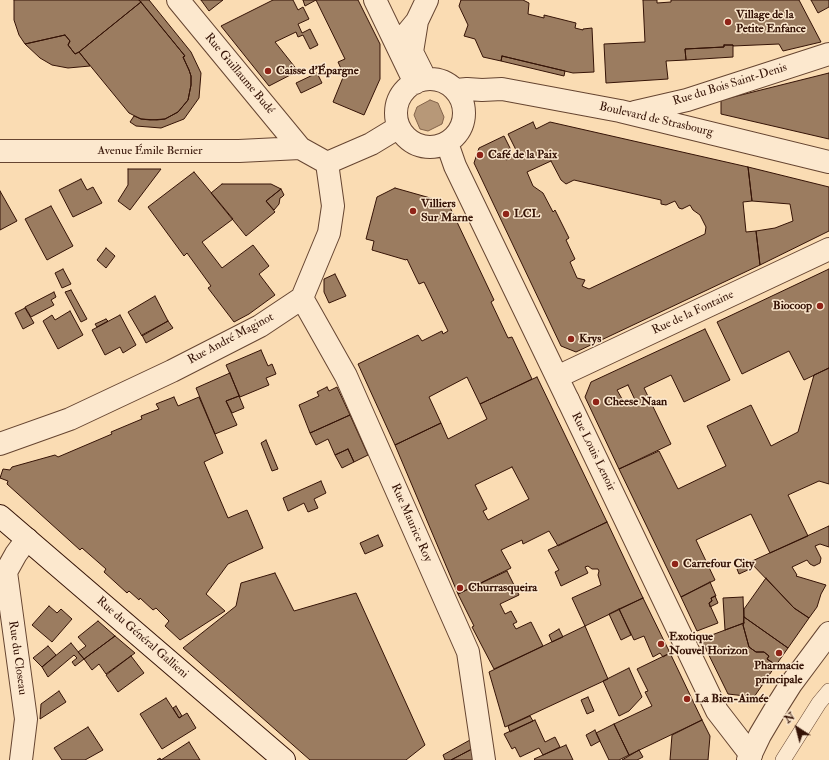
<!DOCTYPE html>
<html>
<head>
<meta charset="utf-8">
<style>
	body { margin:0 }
	#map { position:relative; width:829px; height:760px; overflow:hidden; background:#fadcb3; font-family:"IM FELL Double Pica",serif }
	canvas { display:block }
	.north { position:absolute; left:777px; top:708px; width:40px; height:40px; -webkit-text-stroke:3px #fce8ce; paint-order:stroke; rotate:324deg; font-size:11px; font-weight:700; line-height:16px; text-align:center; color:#351306 }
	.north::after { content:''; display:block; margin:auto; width:14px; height:18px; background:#351306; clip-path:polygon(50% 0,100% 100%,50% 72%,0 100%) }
</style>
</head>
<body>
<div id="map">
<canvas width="829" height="760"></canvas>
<div class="north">N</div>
</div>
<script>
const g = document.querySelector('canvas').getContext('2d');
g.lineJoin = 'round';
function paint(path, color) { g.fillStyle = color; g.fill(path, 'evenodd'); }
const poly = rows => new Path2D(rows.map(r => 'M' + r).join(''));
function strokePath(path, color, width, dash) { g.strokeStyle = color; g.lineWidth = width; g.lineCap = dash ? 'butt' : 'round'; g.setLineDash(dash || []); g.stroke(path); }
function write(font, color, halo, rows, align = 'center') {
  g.font = font + ' "IM FELL Double Pica",serif'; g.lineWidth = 3; g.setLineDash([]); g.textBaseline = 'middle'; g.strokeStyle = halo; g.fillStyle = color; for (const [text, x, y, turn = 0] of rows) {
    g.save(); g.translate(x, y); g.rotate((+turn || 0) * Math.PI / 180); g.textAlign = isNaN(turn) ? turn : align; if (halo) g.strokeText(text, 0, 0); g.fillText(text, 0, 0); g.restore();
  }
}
const water = poly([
	[430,100,438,103,444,117,442,124,428,131,420,129,414,115,417,107,430,100]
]);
paint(water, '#b79878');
strokePath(water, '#83634a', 1);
const building = poly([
	[14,0,139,0,141,2,79,52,75,54,68,45,70,41,65,35,25,44,19,35,14,20,14,0],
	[139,0,149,0,191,52,201,73,199,98,184,119,161,128,136,126,130,122,134,116,141,119,157,120,165,119,178,112,188,100,191,85,191,76,189,70,183,57,185,56,139,0],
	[201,0,223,0,209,11,201,0],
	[273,0,293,0,298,10,303,7,309,19,298,24,302,33,310,29,318,45,310,49,303,35,298,37,296,32,275,42,298,71,269,86,221,26,273,0],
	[303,0,358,0,380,44,380,79,364,115,333,102,344,75,338,62,345,59,316,0,305,6,303,0],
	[461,0,523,0,529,3,528,14,544,18,544,15,576,23,575,28,583,30,583,29,592,28,594,72,573,73,502,56,501,61,483,57,475,39,464,36,468,25,459,6,461,0],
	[643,0,657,0,657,3,671,2,671,0,799,0,821,42,783,51,779,44,733,46,733,45,724,45,724,47,685,49,686,60,666,61,668,79,606,83,604,44,645,42,643,0],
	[811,0,829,0,829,7,818,13,811,0],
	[141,2,185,56,183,57,189,70,191,76,191,85,188,100,178,112,165,119,150,120,141,119,129,113,79,52,141,2],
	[65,35,70,41,68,45,75,54,79,52,90,66,68,68,52,65,40,58,25,44,65,35],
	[724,45,733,45,733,57,686,60,685,49,724,47,724,45],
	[502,56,565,71,564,76,501,61,502,56],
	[317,73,322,83,301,93,296,83,317,73],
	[829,73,829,139,721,114,721,100,829,73],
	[533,122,536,129,550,122,748,167,752,201,743,202,746,232,756,231,760,265,576,352,561,346,474,163,479,148,504,136,511,150,503,154,506,160,518,154,508,134,533,122],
	[551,161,561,180,566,184,574,180,661,200,661,204,666,205,675,201,679,208,682,209,690,205,693,210,700,215,706,227,705,234,589,289,582,286,585,280,577,278,570,262,575,259,566,240,569,238,555,210,553,212,543,193,533,186,527,172,551,161],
	[748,167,829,187,829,231,760,265,756,231,775,228,793,221,790,204,752,201,748,167],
	[128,169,161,169,130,210,118,201,128,185,128,169],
	[194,172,233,219,202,242,222,268,253,245,269,266,259,274,275,295,249,314,234,322,208,288,211,286,187,253,184,256,148,207,194,172],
	[81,179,87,190,93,187,102,203,73,217,59,190,81,179],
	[222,184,271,184,281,189,266,201,275,212,246,236,211,193,222,184],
	[395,188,448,203,494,300,491,302,508,338,512,337,532,379,480,404,467,377,429,397,441,423,395,445,358,364,418,335,422,341,442,331,443,334,448,331,424,282,419,284,407,259,406,260,372,250,374,241,366,239,377,197,395,188],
	[281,189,284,195,282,197,280,198,279,204,274,210,266,201,281,189],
	[0,191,17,221,0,230,0,191],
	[51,206,73,246,47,260,25,219,51,206],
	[106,248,115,256,106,268,97,260,106,248],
	[63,269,71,284,62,288,55,273,63,269],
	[829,269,829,368,804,380,789,351,742,374,717,322,829,269],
	[335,274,346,296,329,303,324,292,324,279,335,274],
	[71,290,87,319,81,322,65,292,71,290],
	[54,292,56,297,51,300,54,305,31,317,25,307,54,292],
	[155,296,168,321,142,336,128,312,155,296],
	[25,308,34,323,23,329,15,313,25,308],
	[70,311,83,335,58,349,43,321,52,315,55,320,70,311],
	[120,315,136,345,123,353,120,347,105,355,92,330,120,315],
	[106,319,108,321,97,327,95,324,106,319],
	[168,321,173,328,146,343,142,335,168,321],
	[705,329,730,380,684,402,671,375,644,388,671,444,619,469,585,397,591,382,705,329],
	[628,385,636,402,626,406,617,390,628,385],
	[261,350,268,366,272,364,276,374,266,378,269,385,240,397,226,365,261,350],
	[829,368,829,484,819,481,788,495,808,536,770,553,751,514,696,540,715,580,681,597,619,469,659,451,678,489,726,466,707,426,751,405,771,446,798,432,814,375,829,368],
	[230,373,239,396,226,401,237,425,215,434,196,388,230,373],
	[537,377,607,522,558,546,549,531,523,544,522,540,501,550,511,568,458,594,395,445,441,423,448,439,487,419,480,404,537,377],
	[512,467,529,499,488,520,483,511,487,509,475,485,512,467],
	[327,387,329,391,337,387,350,415,310,433,299,405,319,396,317,392,327,387],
	[239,396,244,408,232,413,226,401,239,396],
	[174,397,178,406,199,397,223,453,204,462,228,518,247,510,263,548,228,564,206,594,225,611,180,640,165,626,169,621,156,608,153,610,140,598,139,600,129,591,127,593,104,572,106,569,82,548,80,550,7,484,8,481,0,478,3,469,10,470,12,467,55,455,58,457,112,434,111,432,142,419,141,416,159,409,156,404,174,397],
	[350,415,368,455,354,462,348,449,335,455,328,439,316,445,310,433,350,415],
	[266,440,278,469,272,471,261,443,266,440],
	[348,449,354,462,342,468,335,455,348,449],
	[321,481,326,493,314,499,318,508,308,512,304,503,288,511,283,498,321,481],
	[607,522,643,598,585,626,572,598,601,585,598,575,599,571,598,569,592,569,588,566,585,567,588,573,561,586,555,572,559,570,548,550,607,522],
	[829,526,829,547,820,544,815,546,821,558,820,563,814,566,810,564,807,560,792,567,797,575,796,576,826,585,821,594,817,607,809,618,794,608,750,562,829,526],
	[378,535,383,546,365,554,360,543,378,535],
	[747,564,750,569,739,574,737,569,747,564],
	[507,571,519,595,500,604,505,614,511,611,517,622,513,624,516,629,531,622,543,646,494,669,472,627,474,626,458,594,507,571],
	[275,573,294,611,356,593,425,745,406,760,310,760,183,648,236,606,241,583,275,573],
	[766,578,794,608,809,618,788,648,744,617,744,609,766,578],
	[710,582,716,596,711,598,712,601,709,603,718,623,697,631,681,597,710,582],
	[715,596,718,603,710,607,709,603,712,601,711,598,715,596],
	[743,597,744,623,725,630,723,598,743,597],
	[643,598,670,653,663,657,660,653,653,657,644,636,634,640,619,609,643,598],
	[49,606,57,613,61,609,72,619,52,642,32,625,49,606],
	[619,609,631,635,621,640,609,614,619,609],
	[744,617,788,648,776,665,767,659,769,656,764,652,756,652,749,647,743,625,744,617],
	[98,621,115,636,84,659,78,652,86,646,78,637,98,621],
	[744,623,743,625,749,647,756,652,764,652,769,656,767,659,776,665,754,697,728,694,701,639,744,623],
	[585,626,608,679,505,727,489,672,585,626],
	[559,629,563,637,552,642,549,635,559,629],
	[115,636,135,653,106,674,99,664,92,670,84,659,115,636],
	[71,643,84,659,75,666,72,662,77,658,74,655,48,677,42,667,71,643],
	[48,646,56,655,42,667,33,658,48,646],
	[670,653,702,720,629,755,614,724,652,706,645,692,648,691,637,669,670,653],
	[131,656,144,673,118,692,106,675,131,656],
	[629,668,642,697,629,711,619,716,603,681,629,668],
	[59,691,66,702,40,719,41,704,59,691],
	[588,697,594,711,587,714,581,700,588,697],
	[166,698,179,718,187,713,196,728,162,749,140,714,166,698],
	[176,706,182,716,179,718,173,708,176,706],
	[530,716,533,721,510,732,508,726,530,716],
	[535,720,545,742,555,737,560,747,543,755,539,748,520,757,515,747,512,749,504,734,535,720],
	[702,720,710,736,708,760,670,760,672,735,702,720],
	[614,724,629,755,619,760,609,760,596,733,614,724],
	[88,727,103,750,85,760,62,760,54,748,88,727],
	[595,730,600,741,591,746,586,735,595,730],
	[470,740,472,749,451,760,445,760,443,755,470,740],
	[189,742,200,760,157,760,160,758,161,760,189,742],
	[566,745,573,760,535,760,534,759,566,745],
	[472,749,473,760,451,760,472,749],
	[639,750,643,757,637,760,622,760,639,750]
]);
paint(building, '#9b7c60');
strokePath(building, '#351306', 1);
const service = poly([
	[783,760,819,703,829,691]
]);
const pedestrian = poly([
	[568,400,717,711,751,755]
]);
const minor = poly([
	[375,0,415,83],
	[417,21,412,52,422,72],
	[408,32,417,21,427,0],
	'396 113a34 34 0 1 1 68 0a34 34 0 1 1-68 0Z',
	[456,90,467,89,482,90,502,89,620,111,829,162],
	[635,112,687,100,829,54],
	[447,143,455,166,568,400],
	[0,151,239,151,300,148],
	[327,163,371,144,399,127],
	[302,298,346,376,468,652,484,760],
	[557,377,829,249],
	[0,444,70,419,172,371,260,326,302,298,329,233,333,206,327,163,300,148,178,0],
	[21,760,26,719,6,572,16,554,27,539],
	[748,760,760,735,779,703,791,684,829,633]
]);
const secondary = poly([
	[0,516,284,760]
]);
strokePath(service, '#664531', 16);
strokePath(pedestrian, '#664531', 24);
strokePath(minor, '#664531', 24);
strokePath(secondary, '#351306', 24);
strokePath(service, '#fce8ce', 15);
strokePath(pedestrian, '#fce8ce', 22);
strokePath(minor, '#fce8ce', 22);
strokePath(secondary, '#fce8ce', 22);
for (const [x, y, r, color] of [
	[728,22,4,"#8f2418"],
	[268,71,4,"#8f2418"],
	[480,155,4,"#8f2418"],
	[413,211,4,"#8f2418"],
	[506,214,4,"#8f2418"],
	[820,306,4,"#8f2418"],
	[571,339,4,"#8f2418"],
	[596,402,4,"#8f2418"],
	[675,564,4,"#8f2418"],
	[460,588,4,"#8f2418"],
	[661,644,4,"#8f2418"],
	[779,653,4,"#8f2418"],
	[687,699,4,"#8f2418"]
]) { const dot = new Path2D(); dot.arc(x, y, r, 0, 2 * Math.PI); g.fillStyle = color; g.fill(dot); strokePath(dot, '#fce8ce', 1.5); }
write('bold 12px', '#351306', '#fce8ce', [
	["Village de la",736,15],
	["Petite Enfance",736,29],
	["Caisse d'Épargne",276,71],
	["Café de la Paix",488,155],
	["Villiers",421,204],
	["Sur Marne",421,218],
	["LCL",514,214],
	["Biocoop",812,306,"right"],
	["Krys",579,339],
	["Cheese Naan",604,402],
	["Carrefour City",683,564],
	["Churrasqueira",468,588],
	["Exotique",669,637],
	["Nouvel Horizon",669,651],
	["Pharmacie",779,666,"center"],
	["principale",779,680,"center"],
	["La Bien-Aimée",695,699]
], 'left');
write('12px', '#351306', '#fce8ce', [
	["Rue Guillaume Budé",239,74,50],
	["Rue du Bois Saint-Denis",730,85,-17],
	["Boulevard de Strasbourg",656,120,13],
	["Avenue Émile Bernier",150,151],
	["Rue de la Fontaine",693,313,-25],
	["Rue André Maginot",231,339,-28],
	["Rue Louis Lenoir",593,452,64],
	["Rue Maurice Roy",411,523,66],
	["Rue du Général Gallieni",142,638,41],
	["Rue du Closeau",17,658,82]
]);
</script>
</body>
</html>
